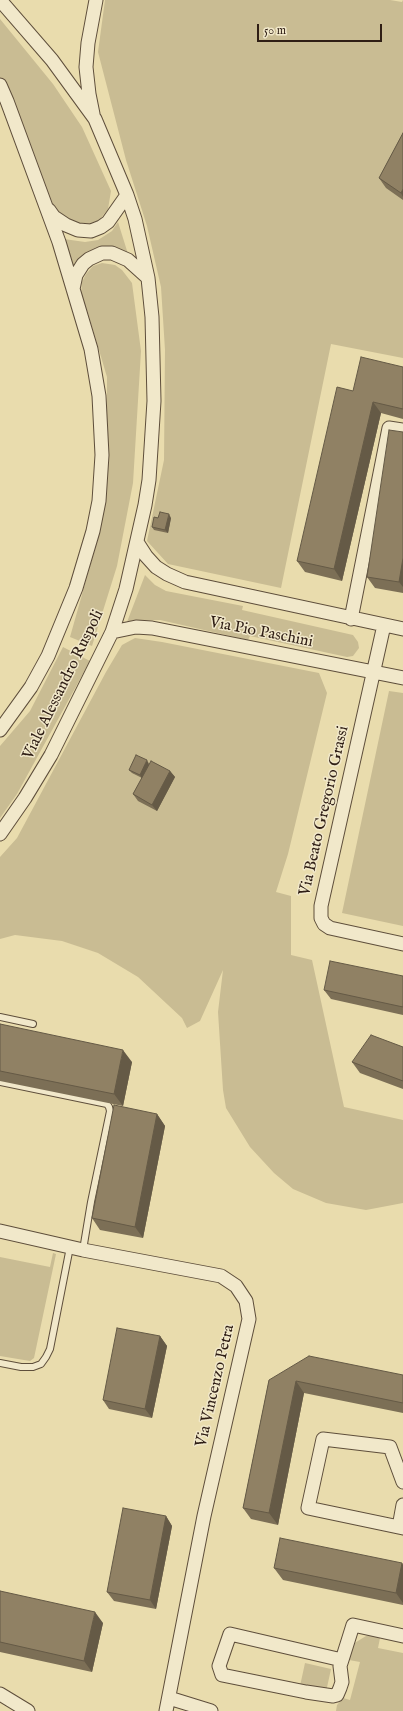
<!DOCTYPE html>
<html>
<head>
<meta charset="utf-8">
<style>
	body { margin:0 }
	#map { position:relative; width:403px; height:1711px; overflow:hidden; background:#e9dcad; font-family:"IM FELL English",serif }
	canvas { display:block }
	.scale { position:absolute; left:257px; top:24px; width:125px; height:18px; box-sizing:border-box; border:2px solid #2f1e15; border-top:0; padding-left:5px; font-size:12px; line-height:14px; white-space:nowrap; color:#2f1e15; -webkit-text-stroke:3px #f1e8ca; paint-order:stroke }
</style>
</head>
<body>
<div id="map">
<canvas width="403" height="1711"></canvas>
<div class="scale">50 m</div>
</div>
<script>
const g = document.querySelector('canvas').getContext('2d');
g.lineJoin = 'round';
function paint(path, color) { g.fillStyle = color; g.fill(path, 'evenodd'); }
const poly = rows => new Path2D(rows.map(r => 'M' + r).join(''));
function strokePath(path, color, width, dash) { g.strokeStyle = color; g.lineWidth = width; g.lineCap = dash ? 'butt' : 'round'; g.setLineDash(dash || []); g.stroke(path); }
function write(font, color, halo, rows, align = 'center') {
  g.font = font + ' "IM FELL English",serif'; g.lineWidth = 3; g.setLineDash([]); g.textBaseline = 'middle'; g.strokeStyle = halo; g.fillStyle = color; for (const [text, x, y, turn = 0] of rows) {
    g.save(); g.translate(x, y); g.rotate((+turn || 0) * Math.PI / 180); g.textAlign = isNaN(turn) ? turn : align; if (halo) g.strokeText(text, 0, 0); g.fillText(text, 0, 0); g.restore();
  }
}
paint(poly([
	[105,0,390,0,402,2,403,0,403,358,331,344,281,588,168,564,147,541,164,460,165,350,161,287,147,226,126,160,98,52],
	[0,19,53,84,82,127,111,191,108,209,97,223,87,227,76,225,55,211,30,143,0,80],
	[118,222,128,254,103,249,90,251,76,262,73,270,64,239,85,242,98,240,112,231],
	[102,263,115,265,122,270,132,283,141,351,133,483,117,566,92,646,70,637,100,531,107,470,107,377,88,313,81,295,82,282,86,274,93,266],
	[145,575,155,585,166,591,243,606,242,610,353,635,358,642,359,648,353,656,347,657,250,636,248,640,160,620,133,620,127,622],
	[135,638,162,642,319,673,327,693,288,854,276,892,291,896,291,955,312,960,344,1107,403,1120,403,1203,366,1210,326,1203,293,1189,274,1173,250,1147,226,1108,223,1090,218,1012,223,970,200,1021,187,1028,182,1018,138,977,98,953,62,941,15,935,0,939,0,857,17,838,106,672,122,645],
	[63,647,90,661,17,794,0,818,0,746,30,711],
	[389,691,403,693,403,926,342,913],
	[53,1253,56,1254,34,1358,30,1361,0,1356,0,1257,50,1267],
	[372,1635,380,1638,378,1648,403,1653,403,1711,336,1711,337,1705,343,1698,350,1700,360,1662,349,1660,353,1644,366,1636],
	[305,1663,331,1669,326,1692,300,1686]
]), '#c9bc93');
const service = poly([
	[0,1017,33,1024],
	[0,1082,107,1104,109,1107,110,1111,91,1202,83,1250],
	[0,1363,21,1367,33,1367,41,1364,46,1357,50,1349,70,1247]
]);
const minor = poly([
	[0,0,52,60,95,119,127,195,135,219,148,278,152,317,154,401,149,480,145,505,126,589,112,632,51,755,25,798,0,834],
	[0,85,7,101,59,242,91,349,99,396,102,455,99,501,93,531,76,588,48,656,31,687,0,730],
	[93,114,89,94,86,67,88,43,96,0],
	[49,210,54,217,66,225,78,230,91,231,101,227,108,222,127,195],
	[73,289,76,275,83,264,89,259,102,253,112,253,128,260,148,278],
	[137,542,146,556,156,567,167,574,185,582,403,629],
	[351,619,389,428,403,430],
	[384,625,321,906,321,918,324,924,330,928,403,944],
	[112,632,136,627,152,628,403,678],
	[0,1231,83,1250,221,1276,236,1286,246,1301,249,1319,204,1516,166,1711],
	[403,1482,390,1447,323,1439,308,1508,403,1528],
	[399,1527,403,1505],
	[342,1660,230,1634,219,1666,222,1675,306,1692,333,1696,337,1695,340,1688,342,1682,340,1666,342,1660,353,1625,403,1636],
	[0,1694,28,1711],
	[169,1698,211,1711]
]);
strokePath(service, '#5e4e3b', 8);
strokePath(minor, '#5e4e3b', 15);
strokePath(service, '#f1e8ca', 6);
strokePath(minor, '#f1e8ca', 13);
paint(poly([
	[403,133,403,200,386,188,379,178],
	[403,367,403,419,381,413,342,581,305,572,297,561,353,391],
	[403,432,403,593,375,588,367,577],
	[158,518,171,518,168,533,154,530,152,527],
	[149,764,147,770,170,771,175,777,157,811,138,801,133,794,142,778,132,773,129,770],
	[403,976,403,1015,331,999,324,990],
	[0,1024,132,1062,123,1106,0,1081],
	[403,1047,403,1089,360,1073,352,1062],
	[157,1114,165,1126,143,1238,100,1230,92,1218],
	[160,1336,167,1346,152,1418,109,1409,103,1400],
	[403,1375,403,1413,304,1393,278,1525,251,1519,243,1508,269,1380],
	[166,1516,172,1526,156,1609,114,1601,107,1592],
	[402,1563,403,1565,403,1605,283,1580,274,1568],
	[0,1591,103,1623,92,1672,0,1652]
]), '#7c6f56');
paint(poly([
	[403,189,403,197,401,193],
	[373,402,381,413,342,581,334,569],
	[169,514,171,518,168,533,165,530],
	[403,558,403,587,399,582],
	[147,760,149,764,142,779,140,775],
	[170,771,175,777,157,811,152,805],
	[123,1050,132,1062,123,1106,114,1094],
	[157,1114,165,1126,143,1238,135,1227],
	[160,1336,167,1346,152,1418,145,1409],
	[296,1381,304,1393,278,1525,269,1513],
	[166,1516,172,1526,156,1609,150,1600],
	[402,1563,403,1565,403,1603,396,1593],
	[95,1612,103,1623,92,1672,84,1661]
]), '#655a46');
const building = poly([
	[403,133,403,189,401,193,379,178,403,133],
	[361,357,403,367,403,409,373,402,334,569,297,561,337,387,353,391,361,357],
	[389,430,403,432,403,558,399,582,367,577,389,430],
	[160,512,169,514,165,530,152,527,154,517,158,518,160,512],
	[136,755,147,760,140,775,129,770,136,755],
	[151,761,170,771,152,805,133,794,151,761],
	[330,961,403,976,403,1007,324,990,330,961],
	[0,1024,123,1050,114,1094,0,1071,0,1024],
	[371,1035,403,1047,403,1081,352,1062,371,1035],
	[114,1105,157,1114,135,1227,92,1218,114,1105],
	[117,1328,160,1336,145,1409,103,1400,117,1328],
	[309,1356,403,1375,403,1403,296,1381,269,1513,243,1508,269,1380,309,1356],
	[123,1508,166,1516,150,1600,107,1592,123,1508],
	[280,1538,402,1563,396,1593,274,1568,280,1538],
	[0,1591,95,1612,84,1661,0,1642,0,1591]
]);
paint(building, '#908164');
strokePath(building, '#655a46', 1);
write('16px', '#2f1e15', '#f1e8ca', [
	["Via Pio Paschini",261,633,11],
	["Viale Alessandro Ruspoli",64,685,-64],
	["Via Beato Gregorio Grassi",325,811,-77],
	["Via Vincenzo Petra",216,1386,-77]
]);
</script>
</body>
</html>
